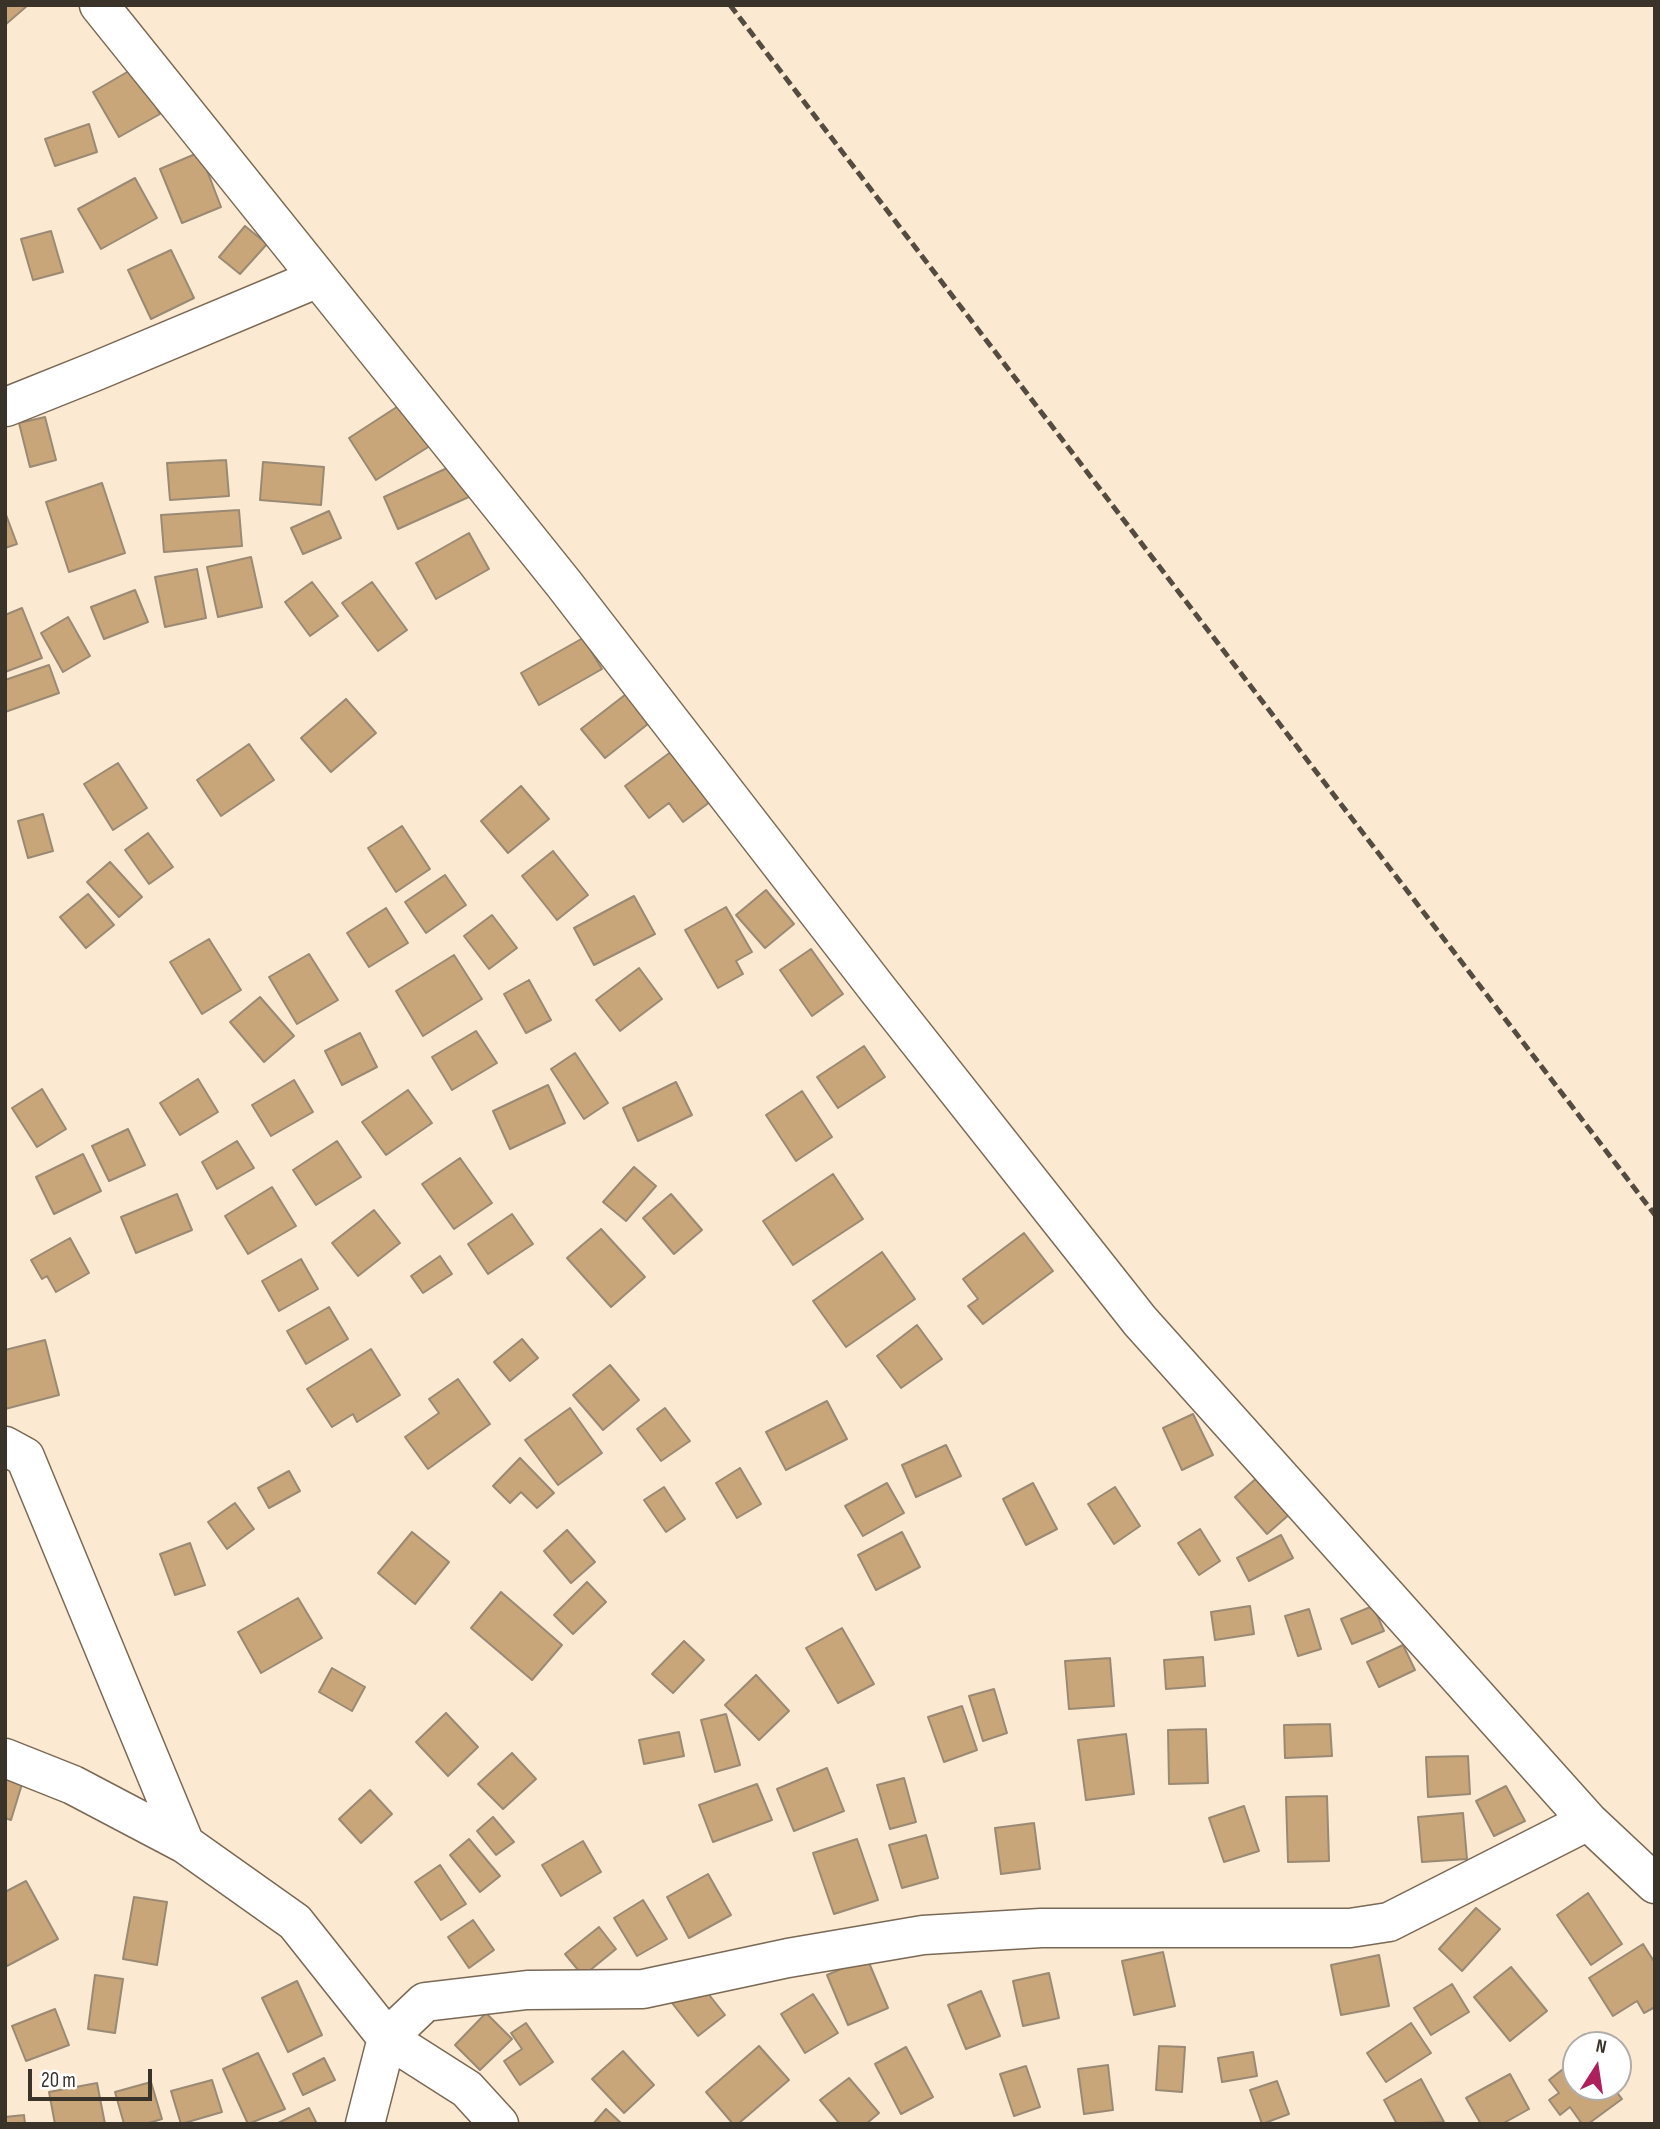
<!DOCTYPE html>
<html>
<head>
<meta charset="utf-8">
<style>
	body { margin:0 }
	#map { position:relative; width:1660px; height:2129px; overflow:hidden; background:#fbe9d1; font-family:"Sofia Sans Condensed",sans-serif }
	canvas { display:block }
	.frame { position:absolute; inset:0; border:7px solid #3a332a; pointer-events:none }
	.north { position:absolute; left:1562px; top:2031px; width:70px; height:70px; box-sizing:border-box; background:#fff; border:2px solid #b0adaa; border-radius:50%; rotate:12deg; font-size:19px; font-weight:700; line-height:28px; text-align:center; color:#3a332a }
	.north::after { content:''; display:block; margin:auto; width:24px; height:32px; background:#ad205d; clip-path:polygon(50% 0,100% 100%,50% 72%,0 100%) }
	.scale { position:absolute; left:28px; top:2069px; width:124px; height:32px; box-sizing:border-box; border:4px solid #3a332a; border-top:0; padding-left:9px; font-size:21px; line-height:24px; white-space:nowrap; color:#3a332a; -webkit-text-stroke:5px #fff; paint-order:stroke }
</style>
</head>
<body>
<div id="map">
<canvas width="1660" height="2129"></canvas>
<div class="frame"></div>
<div class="north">N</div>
<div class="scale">20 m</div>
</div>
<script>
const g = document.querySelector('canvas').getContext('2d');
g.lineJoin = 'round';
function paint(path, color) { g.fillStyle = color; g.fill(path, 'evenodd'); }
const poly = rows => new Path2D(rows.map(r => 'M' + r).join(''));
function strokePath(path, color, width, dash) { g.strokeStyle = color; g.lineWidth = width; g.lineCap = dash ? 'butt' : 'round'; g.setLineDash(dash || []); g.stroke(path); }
const building = poly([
	[5,5,28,5,5,25,5,5],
	[134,68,160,114,119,137,93,92,134,68],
	[89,124,97,152,55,166,45,139,89,124],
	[200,152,221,207,182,223,160,169,200,152],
	[135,178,157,218,101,249,78,209,135,178],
	[245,226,267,244,240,274,219,257,245,226],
	[51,231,63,272,33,280,21,239,51,231],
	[171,250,194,298,151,319,128,270,171,250],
	[406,401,433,444,376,480,349,438,406,401],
	[45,417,56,460,30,467,19,423,45,417],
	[226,460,229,496,170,500,167,463,226,460],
	[263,462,324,467,321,505,260,500,263,462],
	[456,464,471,496,398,529,384,497,456,464],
	[102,483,125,553,69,572,46,502,102,483],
	[239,510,242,546,164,552,161,515,239,510],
	[329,511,341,538,303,554,291,528,329,511],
	[5,512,17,544,5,548,5,512],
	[469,533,489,569,436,599,416,563,469,533],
	[251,557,262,607,218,617,207,567,251,557],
	[197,569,206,618,165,627,155,577,197,569],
	[312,582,338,616,310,636,285,602,312,582],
	[372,582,407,630,378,651,342,603,372,582],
	[135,590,148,622,104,639,91,607,135,590],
	[22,608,42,658,5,672,5,615,22,608],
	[68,617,90,656,63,672,41,633,68,617],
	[583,638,602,669,539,705,521,673,583,638],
	[49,665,59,693,5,712,5,680,49,665],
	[630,691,653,720,605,758,581,729,630,691],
	[346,699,376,733,331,772,301,738,346,699],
	[249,744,274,780,221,816,197,780,249,744],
	[672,751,710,802,683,822,669,803,649,818,625,786,672,751],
	[118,763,147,808,113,830,84,784,118,763],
	[521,786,549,819,508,853,481,821,521,786],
	[43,814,53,851,28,858,18,821,43,814],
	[402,826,430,869,396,892,368,848,402,826],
	[148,833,173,867,149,884,125,850,148,833],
	[553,851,588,895,557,920,522,876,553,851],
	[110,862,142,897,119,917,87,882,110,862],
	[445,875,466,905,426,933,405,902,445,875],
	[766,890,794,924,765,948,736,915,766,890],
	[88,894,114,925,86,948,60,917,88,894],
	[634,896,655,934,594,965,574,928,634,896],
	[726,907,752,952,736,961,743,974,718,988,685,930,726,907],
	[386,908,408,943,369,967,347,933,386,908],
	[492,915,517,948,489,969,464,936,492,915],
	[209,939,241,990,202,1014,170,962,209,939],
	[811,949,843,994,812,1016,780,970,811,949],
	[309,954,338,1000,297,1024,269,977,309,954],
	[454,955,482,999,423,1036,396,991,454,955],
	[639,968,662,999,620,1031,596,1000,639,968],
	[529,980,551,1020,526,1033,504,994,529,980],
	[260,997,294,1036,264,1062,230,1022,260,997],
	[476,1031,497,1063,452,1090,432,1057,476,1031],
	[360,1033,377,1067,342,1085,325,1051,360,1033],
	[864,1046,885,1077,838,1108,817,1077,864,1046],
	[575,1053,608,1103,584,1119,551,1069,575,1053],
	[198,1079,218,1112,180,1135,160,1103,198,1079],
	[294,1080,313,1112,271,1136,252,1105,294,1080],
	[676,1082,692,1115,638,1141,623,1108,676,1082],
	[548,1085,565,1123,510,1149,493,1111,548,1085],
	[42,1089,66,1129,37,1147,12,1108,42,1089],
	[408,1090,432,1123,386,1155,362,1122,408,1090],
	[802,1091,832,1137,796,1161,766,1115,802,1091],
	[128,1129,145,1165,109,1181,92,1146,128,1129],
	[237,1141,254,1168,217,1189,202,1162,237,1141],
	[337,1141,361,1177,316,1205,293,1170,337,1141],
	[83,1154,101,1191,54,1214,36,1177,83,1154],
	[460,1158,492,1203,454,1229,422,1184,460,1158],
	[634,1167,656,1186,626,1221,603,1202,634,1167],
	[833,1174,863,1219,793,1265,763,1221,833,1174],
	[272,1187,296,1226,248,1254,225,1216,272,1187],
	[177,1194,192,1230,136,1253,121,1217,177,1194],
	[671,1194,702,1230,674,1254,643,1218,671,1194],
	[374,1210,400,1243,358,1276,332,1243,374,1210],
	[512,1214,533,1244,488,1274,468,1244,512,1214],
	[601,1229,645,1277,611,1307,567,1258,601,1229],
	[1024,1233,1053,1271,983,1324,968,1306,978,1299,963,1279,1024,1233],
	[70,1238,89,1273,56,1292,47,1276,42,1279,31,1260,70,1238],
	[882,1252,915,1299,846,1347,813,1301,882,1252],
	[440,1256,452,1274,423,1293,411,1276,440,1256],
	[301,1259,318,1289,279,1311,262,1281,301,1259],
	[329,1307,348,1339,306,1364,287,1331,329,1307],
	[917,1325,942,1359,901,1388,877,1356,917,1325],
	[522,1339,538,1358,510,1381,494,1362,522,1339],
	[45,1340,59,1395,5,1409,5,1350,45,1340],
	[371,1349,400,1395,357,1422,353,1414,332,1427,307,1389,371,1349],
	[610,1365,639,1400,603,1430,573,1395,610,1365],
	[458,1379,490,1424,428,1469,405,1437,439,1413,429,1399,458,1379],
	[827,1401,847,1439,786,1470,766,1432,827,1401],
	[570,1408,602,1453,558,1485,525,1440,570,1408],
	[665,1408,690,1441,661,1461,637,1429,665,1408],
	[1193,1414,1213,1455,1182,1470,1163,1428,1193,1414],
	[946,1445,961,1476,916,1497,902,1465,946,1445],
	[520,1458,554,1493,537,1508,521,1492,510,1503,493,1486,520,1458],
	[740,1468,761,1504,737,1518,716,1483,740,1468],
	[289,1471,300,1491,269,1508,258,1488,289,1471],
	[1259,1476,1291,1513,1267,1534,1235,1497,1259,1476],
	[887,1483,904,1513,863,1536,845,1506,887,1483],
	[1033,1483,1057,1529,1026,1545,1003,1499,1033,1483],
	[664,1487,685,1519,666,1532,644,1500,664,1487],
	[1115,1487,1140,1526,1114,1544,1088,1504,1115,1487],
	[235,1503,254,1529,227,1549,208,1522,235,1503],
	[1200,1529,1220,1561,1199,1575,1178,1543,1200,1529],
	[567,1530,595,1562,571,1583,544,1551,567,1530],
	[412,1532,449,1562,415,1604,378,1573,412,1532],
	[902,1532,920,1567,876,1590,858,1555,902,1532],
	[1281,1535,1293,1558,1249,1581,1237,1558,1281,1535],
	[190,1543,205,1585,175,1595,160,1554,190,1543],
	[587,1582,606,1602,573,1634,554,1615,587,1582],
	[501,1592,562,1645,532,1680,471,1628,501,1592],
	[298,1598,322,1638,261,1673,238,1632,298,1598],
	[1250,1606,1254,1634,1215,1640,1211,1612,1250,1606],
	[1373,1606,1384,1631,1352,1644,1341,1619,1373,1606],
	[1309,1609,1321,1649,1298,1656,1285,1616,1309,1609],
	[842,1628,874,1684,838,1703,806,1648,842,1628],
	[684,1641,704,1660,673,1693,652,1674,684,1641],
	[1403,1645,1415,1670,1379,1687,1367,1662,1403,1645],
	[1203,1657,1205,1686,1166,1689,1164,1660,1203,1657],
	[1110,1658,1114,1706,1069,1709,1065,1661,1110,1658],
	[332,1668,365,1687,352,1711,319,1692,332,1668],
	[756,1675,789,1711,759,1740,725,1705,756,1675],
	[994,1689,1007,1733,983,1741,969,1696,994,1689],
	[962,1706,977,1750,944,1762,928,1717,962,1706],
	[446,1713,478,1747,448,1776,416,1742,446,1713],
	[726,1714,740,1765,715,1772,701,1720,726,1714],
	[1330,1724,1332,1756,1285,1758,1284,1725,1330,1724],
	[1206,1729,1208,1783,1169,1784,1168,1730,1206,1729],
	[679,1732,684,1756,644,1764,639,1740,679,1732],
	[1126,1734,1134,1794,1086,1800,1078,1740,1126,1734],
	[512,1753,536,1779,503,1809,478,1784,512,1753],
	[1468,1756,1470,1794,1428,1797,1426,1757,1468,1756],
	[827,1768,844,1811,794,1831,777,1789,827,1768],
	[904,1778,916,1822,890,1829,877,1785,904,1778],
	[5,1779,22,1784,11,1820,5,1818,5,1779],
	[757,1784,772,1820,713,1842,699,1805,757,1784],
	[1506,1786,1525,1821,1494,1836,1476,1801,1506,1786],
	[370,1790,392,1814,361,1843,339,1819,370,1790],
	[1327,1796,1329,1861,1288,1862,1286,1797,1327,1796],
	[1244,1806,1259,1851,1224,1862,1209,1818,1244,1806],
	[1463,1813,1467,1859,1422,1862,1418,1817,1463,1813],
	[493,1817,514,1842,496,1855,477,1831,493,1817],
	[1034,1823,1040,1869,1001,1874,995,1828,1034,1823],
	[926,1835,938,1878,902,1888,889,1845,926,1835],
	[469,1839,500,1876,480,1892,450,1855,469,1839],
	[857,1839,878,1900,834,1914,813,1853,857,1839],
	[583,1841,601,1872,561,1896,542,1865,583,1841],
	[440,1865,466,1904,441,1920,415,1882,440,1865],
	[708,1874,731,1915,689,1938,667,1897,708,1874],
	[26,1881,58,1939,5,1967,5,1892,26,1881],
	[1588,1893,1622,1944,1591,1965,1557,1915,1588,1893],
	[134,1897,167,1902,157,1965,123,1959,134,1897],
	[643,1900,667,1939,637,1956,614,1918,643,1900],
	[1476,1908,1500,1929,1462,1971,1439,1949,1476,1908],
	[473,1920,494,1950,469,1968,448,1937,473,1920],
	[599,1927,616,1949,583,1976,565,1954,599,1927],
	[1643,1944,1655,1963,1655,2007,1644,2013,1637,2001,1613,2016,1589,1978,1643,1944],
	[1163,1952,1175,2006,1134,2015,1122,1961,1163,1952],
	[1379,1955,1389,2006,1341,2015,1331,1965,1379,1955],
	[867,1958,888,2008,848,2025,827,1975,867,1958],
	[1511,1967,1547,2011,1510,2041,1474,1997,1511,1967],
	[1049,1973,1059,2018,1023,2026,1013,1981,1049,1973],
	[95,1975,123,1979,115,2033,88,2029,95,1975],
	[297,1981,322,2035,288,2052,262,1998,297,1981],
	[699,1982,725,2015,698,2036,672,2003,699,1982],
	[1452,1984,1469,2012,1431,2035,1414,2008,1452,1984],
	[981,1991,1000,2036,966,2049,948,2005,981,1991],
	[813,1994,838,2033,805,2053,781,2014,813,1994],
	[55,2009,69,2045,26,2061,12,2026,55,2009],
	[486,2013,512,2039,480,2070,455,2045,486,2013],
	[526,2023,553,2062,520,2085,504,2061,522,2049,511,2033,526,2023],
	[1411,2023,1431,2053,1386,2082,1367,2053,1411,2023],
	[759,2046,789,2080,738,2124,733,2124,706,2092,759,2046],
	[1159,2046,1185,2047,1182,2092,1156,2090,1159,2046],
	[906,2047,933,2097,901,2114,875,2064,906,2047],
	[623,2051,654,2085,624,2113,592,2079,623,2051],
	[1253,2052,1257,2076,1222,2082,1218,2058,1253,2052],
	[258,2053,285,2109,248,2124,223,2069,258,2053],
	[324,2058,335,2080,303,2095,293,2074,324,2058],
	[1576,2059,1576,2087,1613,2087,1622,2099,1588,2124,1582,2124,1570,2107,1560,2115,1549,2100,1559,2093,1549,2080,1576,2059],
	[1108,2065,1113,2110,1084,2114,1078,2069,1108,2065],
	[1026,2066,1040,2107,1014,2116,1000,2074,1026,2066],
	[1510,2074,1529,2109,1502,2124,1481,2124,1466,2098,1510,2074],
	[849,2078,879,2113,866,2124,840,2124,820,2100,849,2078],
	[1421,2079,1444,2122,1397,2124,1384,2100,1421,2079],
	[212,2080,222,2112,181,2124,171,2091,212,2080],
	[1277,2081,1289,2114,1262,2124,1250,2090,1277,2081],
	[151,2082,162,2119,145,2124,124,2124,115,2092,151,2082],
	[97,2083,105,2124,55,2124,49,2092,97,2083],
	[309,2108,317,2124,276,2124,309,2108],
	[606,2109,622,2124,593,2124,606,2109],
	[24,2115,25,2124,5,2124,5,2117,24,2115]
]);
paint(building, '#c9a679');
strokePath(building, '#9a8974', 2);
const street = poly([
	[99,5,564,584,879,991,1140,1321,1588,1821,1655,1884],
	[6,407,96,371,318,278],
	[5,1446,25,1457,185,1844],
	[5,1758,73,1785,185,1844,295,1922,387,2038,467,2089,499,2124],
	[365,2124,387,2038,425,2002,527,1990,643,1989,788,1958,923,1935,1041,1928,1350,1928,1389,1922,1588,1821]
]);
strokePath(street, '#796955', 41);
strokePath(street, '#fff', 38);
strokePath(poly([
	[730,5,1655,1215]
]), '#544c41', 5, [10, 5]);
</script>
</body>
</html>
